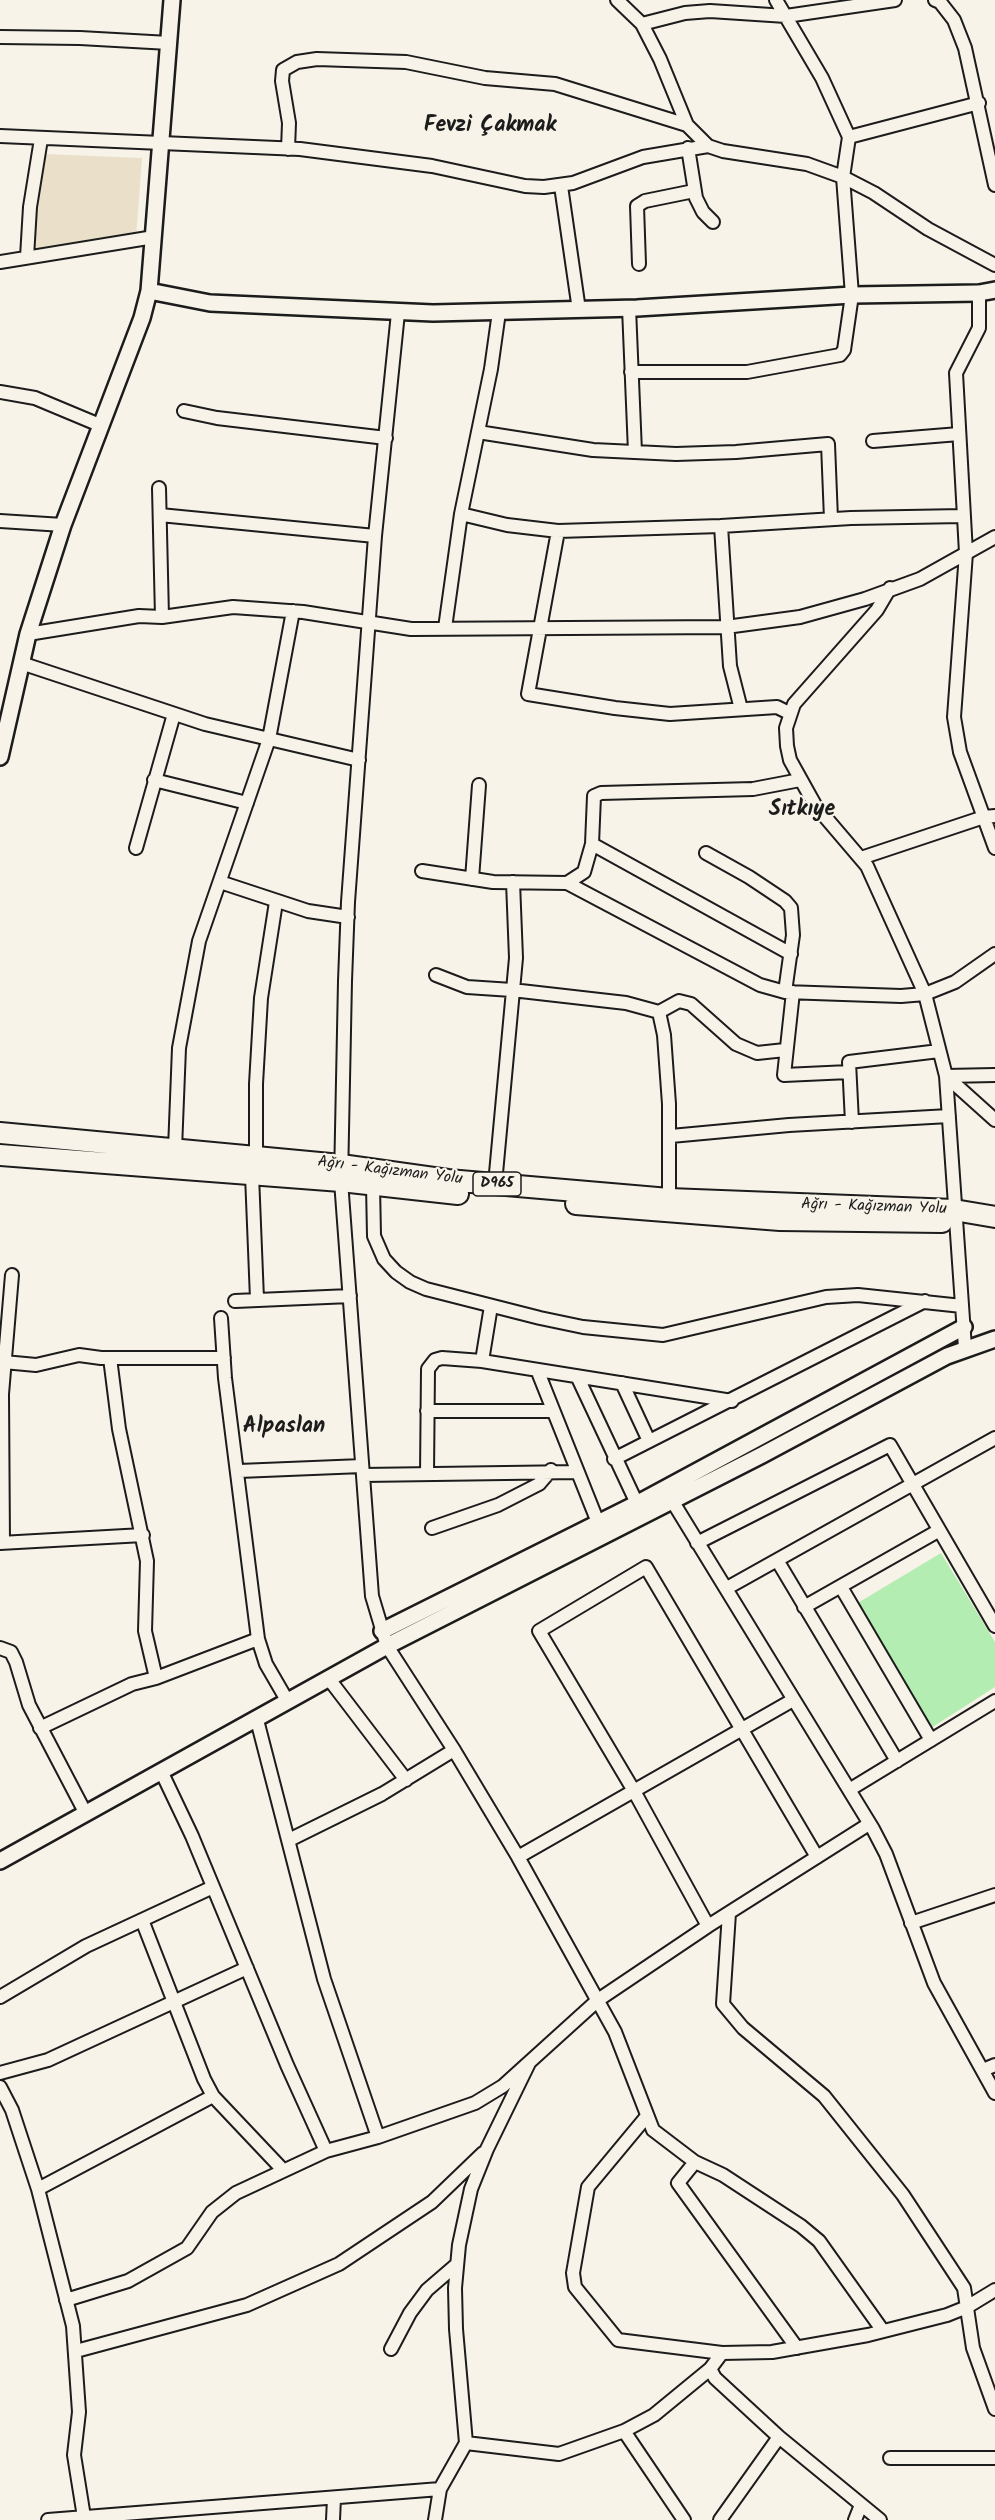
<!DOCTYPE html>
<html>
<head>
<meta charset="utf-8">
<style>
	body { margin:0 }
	canvas { display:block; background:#f7f3e8 }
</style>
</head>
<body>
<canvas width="995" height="2520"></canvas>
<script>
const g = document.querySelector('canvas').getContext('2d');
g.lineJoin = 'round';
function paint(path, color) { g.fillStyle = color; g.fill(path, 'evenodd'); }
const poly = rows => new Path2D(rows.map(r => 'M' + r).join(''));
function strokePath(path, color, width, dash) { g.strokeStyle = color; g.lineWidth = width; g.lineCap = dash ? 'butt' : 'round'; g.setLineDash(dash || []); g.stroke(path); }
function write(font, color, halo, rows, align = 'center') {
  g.font = font + ' Kalam,sans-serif'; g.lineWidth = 4.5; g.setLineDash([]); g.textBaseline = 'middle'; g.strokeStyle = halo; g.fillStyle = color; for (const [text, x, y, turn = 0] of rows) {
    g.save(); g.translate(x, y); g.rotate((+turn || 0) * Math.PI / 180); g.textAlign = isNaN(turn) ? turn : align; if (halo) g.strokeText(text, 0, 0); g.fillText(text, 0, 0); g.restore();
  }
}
paint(poly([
	[45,154,142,158,136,238,31,253]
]), '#eae0ca');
paint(poly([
	[941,1553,995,1642,995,1687,931,1728,856,1604]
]), '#b4edb1');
const minor = poly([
	[617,0,642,24,660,59,687,125],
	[935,0,940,2,954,20,965,48,995,185],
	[642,24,685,13,710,11,786,16,895,0],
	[0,37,80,38,169,43],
	[0,136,300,149,432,166,525,186,544,187,573,183,643,157,708,146,723,151,807,164,843,177,874,193,928,229,995,265],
	[849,137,979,103],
	[688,148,696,198,703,212,713,222],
	[288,149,289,123,282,81,283,70,297,62,317,59,406,62,485,78,555,84,687,125,708,146],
	[561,186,579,310],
	[27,257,30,207,41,139],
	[0,262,154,237],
	[639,264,637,206,645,201,694,191],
	[979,293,979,328,956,373,966,553,954,717,960,752,995,848],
	[629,308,635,452],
	[398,313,375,536,348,902,345,981,341,1181,372,1596,387,1646,454,1750,518,1857,615,2032,653,2130,695,2162,678,2183,797,2348],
	[631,372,747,372,840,355,844,350,852,295,843,177,849,137,822,78,776,0],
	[0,392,35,398,102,426],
	[184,411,217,418,386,438],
	[478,432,593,450,676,454,736,452,828,444,831,519],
	[873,441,959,434],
	[159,488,162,617],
	[461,514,507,525,558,531,721,526,851,518,963,516],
	[160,515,375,536],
	[0,521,63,525],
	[721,526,730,666,741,709],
	[558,531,528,694,615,708,670,714,777,707,789,713],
	[890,588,877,610,794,704,786,728,787,746,790,760,815,805,867,866,925,994,946,1076,965,1348],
	[445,628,461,514,491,369,499,312],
	[28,634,139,616,162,617,233,607,303,612,411,629,726,627,800,617,865,599,920,579,995,537],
	[21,663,205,724,359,760],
	[154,780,247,803],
	[592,844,791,954],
	[136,848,174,714],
	[706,853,749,877,785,901,791,908,793,935,785,992],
	[861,858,984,817,995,816],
	[422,871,493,882,567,883,584,872,592,844,594,796,601,793,753,789,800,780],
	[472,879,479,785],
	[220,882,308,911,348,917],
	[567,883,760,985,785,992,901,996,925,994,955,982,995,954],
	[436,975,467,987,512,990,626,1003,659,1012,679,1001,691,1004,736,1044,757,1053,785,1050],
	[793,992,784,1075,849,1072],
	[659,1012,664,1035,669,1104,669,1199],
	[946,1076,995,1120],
	[946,1076,995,1075],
	[852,1122,849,1062,939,1051],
	[671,1136,789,1125,949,1116],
	[175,1149,179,1048,199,941,269,739,293,611],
	[256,1157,256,1084,261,998,276,902],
	[252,1175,257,1299],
	[495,1184,516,958,513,882],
	[373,1185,374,1236,384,1259,396,1272,410,1282,426,1289,540,1318,583,1327,663,1335,826,1297,858,1295,962,1306],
	[235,1301,350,1296],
	[221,1318,225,1378,258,1639,266,1664,288,1702],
	[110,1358,119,1429,147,1561,145,1631,156,1678],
	[482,1361,491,1306],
	[4,1362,36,1365,79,1355,101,1358,224,1358],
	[538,1372,601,1530],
	[578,1378,640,1510],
	[622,1383,649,1441],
	[427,1411,553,1411],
	[614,1459,925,1301],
	[239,1471,362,1466],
	[427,1474,428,1369,435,1360,442,1358,482,1361,732,1401],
	[363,1475,577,1472],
	[668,1494,873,1829,886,1854,934,1983,995,2093],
	[432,1528,498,1505,539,1484,551,1470],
	[0,1543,143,1535],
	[3,1543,2,1394,12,1275],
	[697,1543,890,1445,995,1626],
	[777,1560,897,1761],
	[841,1587,931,1740],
	[727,1588,995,1438],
	[804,1607,938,1531],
	[0,1648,11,1652,16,1662,29,1705,86,1814],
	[329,1679,406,1780],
	[257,1720,324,1979,378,2137],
	[40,1728,132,1684,156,1678,258,1639],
	[162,1773,192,1836,287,2065,326,2151],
	[849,1790,995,1701],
	[289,1840,382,1794,454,1750],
	[518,1857,793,1700],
	[729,1913,723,2004,743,2028,824,2096,903,2195,964,2288,973,2348,995,2409],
	[142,1920,204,2079,213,2096,283,2170],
	[911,1923,995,1895],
	[708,1926,634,1791,539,1631,646,1567,817,1857],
	[0,1997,86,1946,213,1887],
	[983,2070,995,2065],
	[0,2073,48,2060,247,1968],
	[0,2087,12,2110,38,2189,73,2326,79,2412,74,2455,84,2517],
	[647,2116,588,2187,573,2273,575,2287,618,2340,722,2353],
	[695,2162,723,2175,801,2226,819,2241,883,2331],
	[38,2189,213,2096],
	[66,2300,128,2281,187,2248,212,2212,236,2193,326,2151,378,2137,475,2103,503,2086,598,2000,708,1926,869,1824],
	[391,2349,410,2313,427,2290,456,2265],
	[76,2351,247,2305,339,2264,432,2202,483,2153],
	[710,2369,715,2378,779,2437,880,2520],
	[624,2431,684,2520],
	[466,2443,559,2454,624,2431,654,2415,710,2369,722,2353,772,2352,868,2335,947,2315,967,2307,995,2290],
	[890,2458,995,2458],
	[48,2520,440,2489],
	[333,2520,334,2498],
	[435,2520,440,2489,466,2443,456,2329,455,2288,459,2245,471,2189,487,2149,529,2063],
	[720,2520,779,2437],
	[855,2520,861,2505]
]);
const tertiary = poly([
	[149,291,210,303,433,313,637,308,852,295,979,293,995,290],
	[0,757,28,634,63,525,142,318,149,291,172,0],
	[382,1631,636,1504,964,1327],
	[0,1861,387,1646,762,1455,947,1356,995,1339]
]);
const primary = poly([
	[0,1133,341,1165,448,1180,669,1199,954,1210,995,1217],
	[0,1155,341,1181,458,1194],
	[576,1204,780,1220,942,1222]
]);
strokePath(minor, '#1c1c1c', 16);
strokePath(tertiary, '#1c1c1c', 20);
strokePath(primary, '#1c1c1c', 24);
strokePath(minor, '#f7f3e8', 12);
strokePath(tertiary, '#f7f3e8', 15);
strokePath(primary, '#f7f3e8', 20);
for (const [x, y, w] of [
	[497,1184,48]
]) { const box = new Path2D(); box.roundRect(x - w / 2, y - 12, w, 24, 4.5); g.fillStyle = '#f7f3e8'; g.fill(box); strokePath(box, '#1c1c1c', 1.5); }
write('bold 15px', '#1c1c1c', null, [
	["D965",497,1184]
]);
write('16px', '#1c1c1c', '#f7f3e8', [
	["Ağrı - Kağızman Yolu",390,1172,7],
	["Ağrı - Kağızman Yolu",874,1208,2]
]);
write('bold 22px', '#1c1c1c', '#f7f3e8', [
	["Fevzi Çakmak",490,127],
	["Sıtkıye",802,811],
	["Alpaslan",284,1428]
]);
</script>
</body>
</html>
